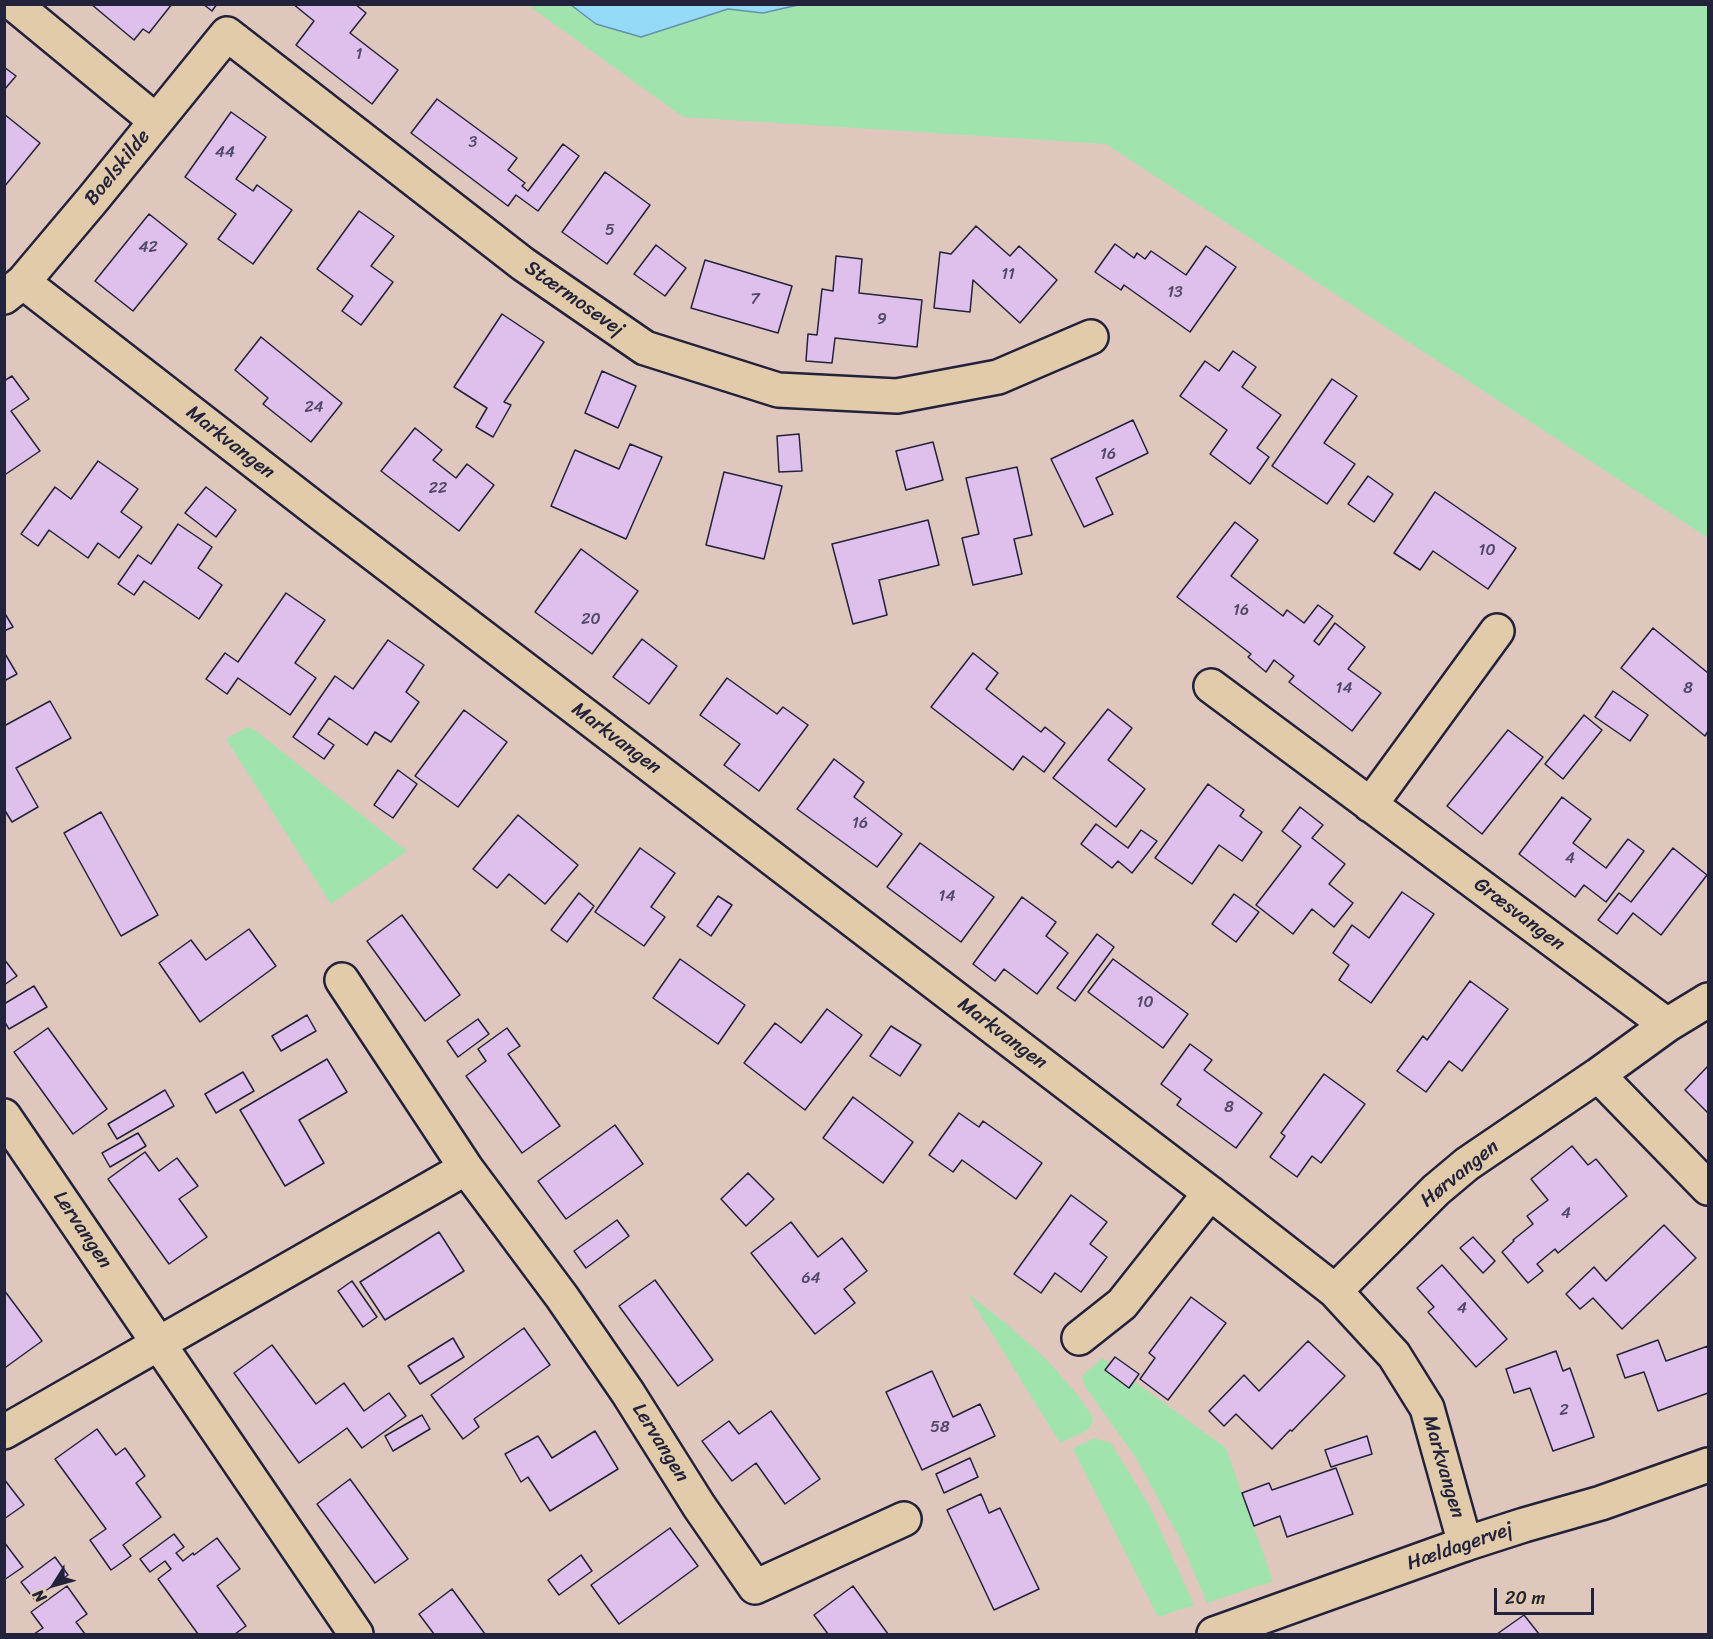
<!DOCTYPE html>
<html>
<head>
<meta charset="utf-8">
<style>
	body { margin:0 }
	#map { position:relative; width:1713px; height:1639px; overflow:hidden; background:#e0c7be; font-family:Sriracha,sans-serif }
	canvas { display:block }
	.frame { position:absolute; inset:0; border:6px solid #22223b; pointer-events:none }
	.north { position:absolute; left:24px; top:1555px; width:60px; height:60px; -webkit-text-stroke:4px #e1cbaa; paint-order:stroke; rotate:233deg; font-size:16px; font-weight:700; line-height:24px; text-align:center; color:#22223b }
	.north::after { content:''; display:block; margin:auto; width:21px; height:27px; background:#22223b; clip-path:polygon(50% 0,100% 100%,50% 72%,0 100%) }
	.scale { position:absolute; left:1494px; top:1588px; width:100px; height:27px; box-sizing:border-box; border:3px solid #22223b; border-top:0; padding-left:8px; font-size:18px; line-height:21px; white-space:nowrap; color:#22223b; -webkit-text-stroke:4px #e1cbaa; paint-order:stroke }
</style>
</head>
<body>
<div id="map">
<canvas width="1713" height="1639"></canvas>
<div class="frame"></div>
<div class="north">N</div>
<div class="scale">20 m</div>
</div>
<script>
const g = document.querySelector('canvas').getContext('2d');
g.lineJoin = 'round';
function paint(path, color) { g.fillStyle = color; g.fill(path, 'evenodd'); }
const poly = rows => new Path2D(rows.map(r => 'M' + r).join(''));
function strokePath(path, color, width, dash) { g.strokeStyle = color; g.lineWidth = width; g.lineCap = dash ? 'butt' : 'round'; g.setLineDash(dash || []); g.stroke(path); }
function write(font, color, halo, rows, align = 'center') {
  g.font = font + ' Sriracha,sans-serif'; g.lineWidth = 5; g.setLineDash([]); g.textBaseline = 'middle'; g.strokeStyle = halo; g.fillStyle = color; for (const [text, x, y, turn = 0] of rows) {
    g.save(); g.translate(x, y); g.rotate((+turn || 0) * Math.PI / 180); g.textAlign = isNaN(turn) ? turn : align; if (halo) g.strokeText(text, 0, 0); g.fillText(text, 0, 0); g.restore();
  }
}
paint(poly([
	[798,4,1708,5,1708,538,1106,144,683,117,528,5,571,5,596,24,641,37,728,9,763,13],
	[247,727,255,730,407,851,331,904,226,739],
	[967,1293,1007,1324,1047,1360,1077,1394,1092,1416,1093,1421,1088,1430,1060,1443],
	[1102,1358,1226,1448,1273,1581,1207,1603,1179,1537,1136,1458,1084,1385,1082,1376],
	[1094,1438,1111,1443,1150,1507,1194,1605,1158,1617,1073,1449]
]), '#a1e3ad');
const water = poly([
	[571,5,798,5,763,13,728,9,641,37,596,24,571,5]
]);
paint(water, '#95daf7');
strokePath(water, '#6790ac', 1.5);
const building = poly([
	[91,4,172,4,149,33,143,29,134,40,91,4],
	[203,4,217,4,212,11,203,4],
	[293,4,355,4,366,13,350,33,398,70,372,104,296,45,314,21,293,4],
	[4,67,16,76,4,90,4,67],
	[437,99,517,158,508,170,525,183,522,186,528,191,563,144,579,156,538,211,516,195,508,206,411,133,437,99],
	[231,112,266,137,236,179,253,191,257,185,292,210,253,264,218,239,236,214,185,177,231,112],
	[4,114,40,143,4,187,4,114],
	[605,172,650,205,607,264,562,232,605,172],
	[359,211,394,236,371,266,393,282,361,325,342,311,353,296,317,269,359,211],
	[149,214,187,244,133,311,95,281,149,214],
	[976,226,1010,256,1019,246,1057,280,1020,323,973,280,970,312,934,308,940,252,951,254,976,226],
	[1115,244,1134,258,1137,253,1145,259,1151,251,1186,275,1206,246,1236,267,1190,332,1124,285,1121,290,1095,272,1115,244],
	[656,245,686,268,665,296,634,274,656,245],
	[836,256,862,259,859,293,922,300,917,347,835,338,832,363,806,361,808,334,817,335,822,289,833,291,836,256],
	[705,260,792,286,778,333,691,308,705,260],
	[502,314,544,342,504,402,511,405,493,437,476,427,487,408,454,387,502,314],
	[261,337,342,403,311,442,263,404,268,398,235,370,261,337],
	[1233,351,1256,367,1242,387,1281,415,1257,448,1269,457,1250,484,1210,454,1227,430,1180,396,1205,361,1219,371,1233,351],
	[602,371,636,386,618,428,585,413,602,371],
	[12,376,29,399,11,411,40,451,6,474,4,471,4,381,12,376],
	[1332,379,1357,396,1324,443,1355,464,1327,504,1272,466,1332,379],
	[1133,420,1148,453,1096,478,1113,514,1084,527,1051,459,1133,420],
	[415,428,442,450,433,460,456,478,467,464,494,485,459,531,381,471,415,428],
	[799,434,802,471,779,472,777,436,799,434],
	[933,442,943,480,906,490,896,451,933,442],
	[630,444,662,457,626,539,551,506,575,450,619,469,630,444],
	[98,461,138,489,121,512,142,527,119,558,98,543,88,558,49,530,38,546,21,534,55,487,71,499,98,461],
	[1017,467,1032,535,1014,539,1022,574,973,585,962,538,979,534,966,478,1017,467],
	[724,472,782,486,764,559,706,545,724,472],
	[1368,476,1393,494,1374,522,1348,504,1368,476],
	[206,487,236,510,216,537,185,513,206,487],
	[1435,492,1516,548,1488,589,1433,551,1420,570,1394,553,1435,492],
	[928,520,939,565,879,580,887,615,853,624,832,544,928,520],
	[1235,522,1258,540,1231,576,1283,616,1287,610,1304,623,1318,605,1333,616,1314,641,1319,645,1335,623,1365,647,1348,669,1381,693,1352,731,1289,682,1294,676,1274,660,1266,672,1248,657,1251,654,1177,597,1235,522],
	[178,524,212,547,198,568,222,585,199,619,144,581,134,595,118,584,138,555,151,564,178,524],
	[581,549,638,591,592,654,535,612,581,549],
	[286,593,325,620,295,663,316,678,290,715,238,678,227,694,206,679,225,653,238,662,286,593],
	[4,612,13,627,4,631,4,612],
	[1653,628,1708,673,1708,731,1705,736,1621,668,1653,628],
	[642,639,677,666,649,704,613,677,642,639],
	[388,640,424,665,406,692,419,702,391,742,375,732,367,745,329,718,318,734,334,745,324,759,293,737,335,676,353,689,388,640],
	[4,652,17,674,4,681,4,652],
	[973,653,998,673,986,689,1041,732,1045,727,1065,743,1044,772,1023,756,1013,770,931,707,973,653],
	[727,678,777,714,783,707,808,725,759,791,724,765,740,744,700,715,727,678],
	[1613,691,1648,715,1630,741,1595,717,1613,691],
	[50,701,71,738,16,768,38,807,12,822,4,809,4,726,50,701],
	[1108,709,1132,728,1108,760,1145,789,1116,827,1053,778,1108,709],
	[464,710,507,742,458,807,415,776,464,710],
	[1584,715,1602,730,1563,779,1545,764,1584,715],
	[1508,730,1543,757,1482,834,1447,806,1508,730],
	[834,759,864,782,854,797,902,834,877,867,797,809,834,759],
	[398,770,417,784,393,818,374,805,398,770],
	[1208,784,1244,810,1240,816,1262,832,1242,861,1219,845,1192,884,1155,858,1208,784],
	[1562,797,1591,819,1573,843,1606,868,1628,839,1644,851,1606,902,1584,885,1575,897,1519,854,1562,797],
	[1300,807,1323,825,1312,838,1345,864,1329,884,1353,903,1334,927,1312,909,1293,934,1256,905,1301,846,1282,831,1300,807],
	[101,812,158,915,121,936,64,833,101,812],
	[518,815,578,865,545,904,509,874,497,888,473,869,518,815],
	[1096,824,1128,848,1141,830,1157,841,1132,873,1118,861,1112,868,1081,844,1096,824],
	[920,843,994,897,961,942,887,887,920,843],
	[640,848,675,873,651,907,665,917,644,946,595,912,640,848],
	[1673,848,1707,875,1661,935,1633,913,1617,934,1598,920,1619,893,1631,902,1673,848],
	[1402,892,1434,914,1371,1003,1339,980,1349,965,1333,953,1352,925,1369,938,1402,892],
	[579,893,594,906,567,942,551,930,579,893],
	[1234,894,1259,912,1236,942,1212,924,1234,894],
	[718,896,732,905,711,936,697,926,718,896],
	[1022,897,1056,922,1046,936,1068,953,1037,994,1004,969,995,981,973,964,1022,897],
	[402,915,460,995,425,1021,367,941,402,915],
	[249,929,276,966,200,1022,159,963,191,940,206,960,249,929],
	[1097,934,1114,947,1075,1001,1057,988,1097,934],
	[4,959,17,976,4,985,4,959],
	[680,959,745,1005,718,1044,653,998,680,959],
	[1113,959,1188,1014,1163,1048,1088,992,1113,959],
	[1470,981,1508,1009,1462,1071,1449,1061,1426,1092,1397,1071,1423,1036,1427,1040,1470,981],
	[34,986,47,1007,9,1029,4,1021,4,1004,34,986],
	[827,1009,862,1035,805,1110,744,1063,775,1023,801,1043,827,1009],
	[307,1015,316,1031,281,1051,272,1036,307,1015],
	[478,1019,489,1034,458,1057,447,1041,478,1019],
	[891,1026,921,1045,900,1076,870,1056,891,1026],
	[48,1028,107,1109,73,1134,14,1052,48,1028],
	[507,1028,520,1046,508,1054,560,1126,522,1153,466,1076,486,1061,478,1049,507,1028],
	[1190,1044,1212,1060,1204,1070,1262,1113,1236,1148,1177,1105,1181,1099,1161,1084,1190,1044],
	[327,1059,347,1092,299,1120,324,1163,285,1186,240,1110,327,1059],
	[1708,1066,1708,1113,1685,1090,1708,1066],
	[243,1072,254,1091,216,1113,205,1094,243,1072],
	[1324,1074,1365,1104,1321,1163,1312,1156,1297,1177,1270,1157,1285,1136,1281,1133,1324,1074],
	[165,1090,174,1106,117,1139,108,1124,165,1090],
	[853,1097,913,1142,883,1183,823,1138,853,1097],
	[959,1113,979,1127,983,1121,1042,1163,1016,1199,962,1160,953,1172,929,1155,959,1113],
	[615,1125,643,1164,566,1219,538,1181,615,1125],
	[138,1133,146,1146,110,1167,102,1153,138,1133],
	[1572,1146,1588,1165,1596,1159,1627,1196,1558,1253,1555,1249,1537,1264,1543,1271,1528,1283,1502,1252,1514,1241,1513,1240,1533,1224,1527,1216,1548,1200,1531,1179,1572,1146],
	[145,1152,159,1171,177,1158,198,1186,179,1199,207,1237,169,1264,108,1179,145,1152],
	[748,1173,774,1199,746,1226,721,1199,748,1173],
	[1071,1195,1107,1222,1090,1244,1107,1257,1081,1292,1055,1273,1041,1293,1014,1274,1071,1195],
	[617,1220,629,1236,586,1268,574,1251,617,1220],
	[791,1222,818,1257,842,1238,867,1271,844,1289,855,1303,815,1334,751,1253,791,1222],
	[1664,1225,1696,1258,1622,1329,1593,1298,1580,1309,1566,1294,1594,1267,1606,1281,1664,1225],
	[439,1232,464,1271,385,1320,360,1282,439,1232],
	[1473,1237,1495,1261,1483,1273,1460,1248,1473,1237],
	[1442,1265,1507,1339,1476,1367,1428,1312,1434,1307,1417,1288,1442,1265],
	[655,1280,713,1360,678,1386,619,1306,655,1280],
	[352,1281,377,1317,363,1327,338,1291,352,1281],
	[4,1290,42,1341,6,1367,4,1366,4,1290],
	[1191,1297,1226,1323,1168,1400,1140,1379,1155,1358,1149,1353,1191,1297],
	[524,1328,550,1365,474,1419,479,1427,463,1439,431,1395,524,1328],
	[453,1338,464,1357,420,1384,408,1366,453,1338],
	[1658,1340,1666,1361,1708,1346,1708,1393,1658,1411,1644,1372,1625,1378,1617,1355,1658,1340],
	[1308,1341,1345,1376,1292,1431,1290,1430,1272,1449,1236,1414,1224,1426,1209,1411,1244,1375,1259,1391,1308,1341],
	[272,1345,316,1404,344,1383,364,1411,389,1393,406,1416,362,1448,347,1428,299,1463,234,1373,272,1345],
	[1556,1351,1563,1371,1570,1368,1594,1437,1553,1451,1530,1388,1514,1393,1506,1369,1556,1351],
	[1115,1357,1139,1374,1129,1388,1105,1370,1115,1357],
	[932,1371,953,1417,980,1404,995,1436,922,1470,886,1392,932,1371],
	[771,1411,820,1479,785,1504,756,1463,732,1481,702,1441,729,1421,739,1434,771,1411],
	[422,1415,430,1429,393,1451,385,1436,422,1415],
	[97,1429,116,1455,125,1448,145,1476,136,1483,161,1517,123,1545,131,1556,111,1570,90,1540,106,1529,55,1459,97,1429],
	[595,1431,618,1469,550,1511,528,1477,521,1482,505,1454,538,1436,552,1458,595,1431],
	[1367,1436,1372,1454,1331,1467,1325,1450,1367,1436],
	[970,1458,978,1477,944,1493,936,1474,970,1458],
	[1336,1468,1353,1514,1287,1537,1280,1516,1254,1526,1242,1493,1269,1483,1272,1490,1336,1468],
	[4,1479,24,1505,4,1519,4,1479],
	[350,1479,408,1559,375,1583,317,1504,350,1479],
	[981,1494,989,1513,1000,1508,1039,1589,994,1610,947,1510,981,1494],
	[670,1528,698,1566,619,1624,591,1585,670,1528],
	[174,1534,184,1547,176,1553,183,1561,193,1553,194,1555,217,1538,240,1569,217,1586,246,1626,235,1634,198,1634,158,1579,171,1569,165,1561,150,1572,140,1559,174,1534],
	[4,1542,23,1567,4,1580,4,1542],
	[581,1555,592,1571,559,1595,548,1580,581,1555],
	[55,1557,68,1575,34,1599,21,1582,55,1557],
	[67,1586,87,1614,76,1622,85,1634,34,1634,43,1628,31,1612,67,1586],
	[853,1586,888,1634,828,1634,814,1615,853,1586],
	[452,1589,485,1634,434,1634,419,1614,452,1589],
	[1524,1615,1539,1634,1497,1634,1524,1615]
]);
paint(building, '#dfbfeb');
strokePath(building, '#22223b', 1.5);
const street = poly([
	[14,4,156,121],
	[23,282,323,515,1210,1193,1335,1291,1394,1355,1427,1408,1465,1544],
	[4,297,23,282,93,199,227,34,523,264,645,348,778,390,897,396,998,377,1091,337],
	[1211,686,1667,1025],
	[1370,805,1497,631],
	[342,980,466,1168,562,1297,628,1393,699,1506,755,1587,904,1519],
	[1598,1075,1708,1188],
	[4,1116,356,1634],
	[1335,1291,1436,1190,1467,1164,1598,1075,1667,1025,1708,1000],
	[1079,1338,1122,1304,1210,1193],
	[4,1432,466,1168]
]);
const secondary = poly([
	[1214,1634,1465,1544,1524,1525,1601,1503,1708,1465]
]);
strokePath(street, '#22223b', 38);
strokePath(secondary, '#22223b', 38);
strokePath(street, '#e1cbaa', 33);
strokePath(secondary, '#e1cbaa', 33);
write('16px', '#514967', null, [
	["1",359,55],
	["3",473,143],
	["44",225,153],
	["5",610,231],
	["42",148,248],
	["11",1008,275],
	["13",1175,293],
	["7",755,300],
	["9",882,320],
	["24",314,408],
	["16",1108,455],
	["22",438,489],
	["10",1487,551],
	["16",1241,611],
	["20",591,620],
	["14",1344,689],
	["8",1688,689],
	["16",860,824],
	["4",1570,859],
	["14",947,897],
	["10",1145,1003],
	["8",1229,1108],
	["4",1566,1214],
	["64",811,1279],
	["4",1462,1309],
	["2",1564,1411],
	["58",940,1428]
]);
write('20px', '#22223b', '#e1cbaa', [
	["Boelskilde",118,168,-51],
	["Stærmosevej",574,299,35],
	["Markvangen",230,443,38],
	["Markvangen",616,739,37],
	["Græsvangen",1519,915,37],
	["Markvangen",1002,1034,37],
	["Hørvangen",1460,1174,-39],
	["Lervangen",82,1230,56],
	["Lervangen",660,1443,58],
	["Markvangen",1443,1467,74],
	["Hældagervej",1460,1547,-19]
]);
</script>
</body>
</html>
